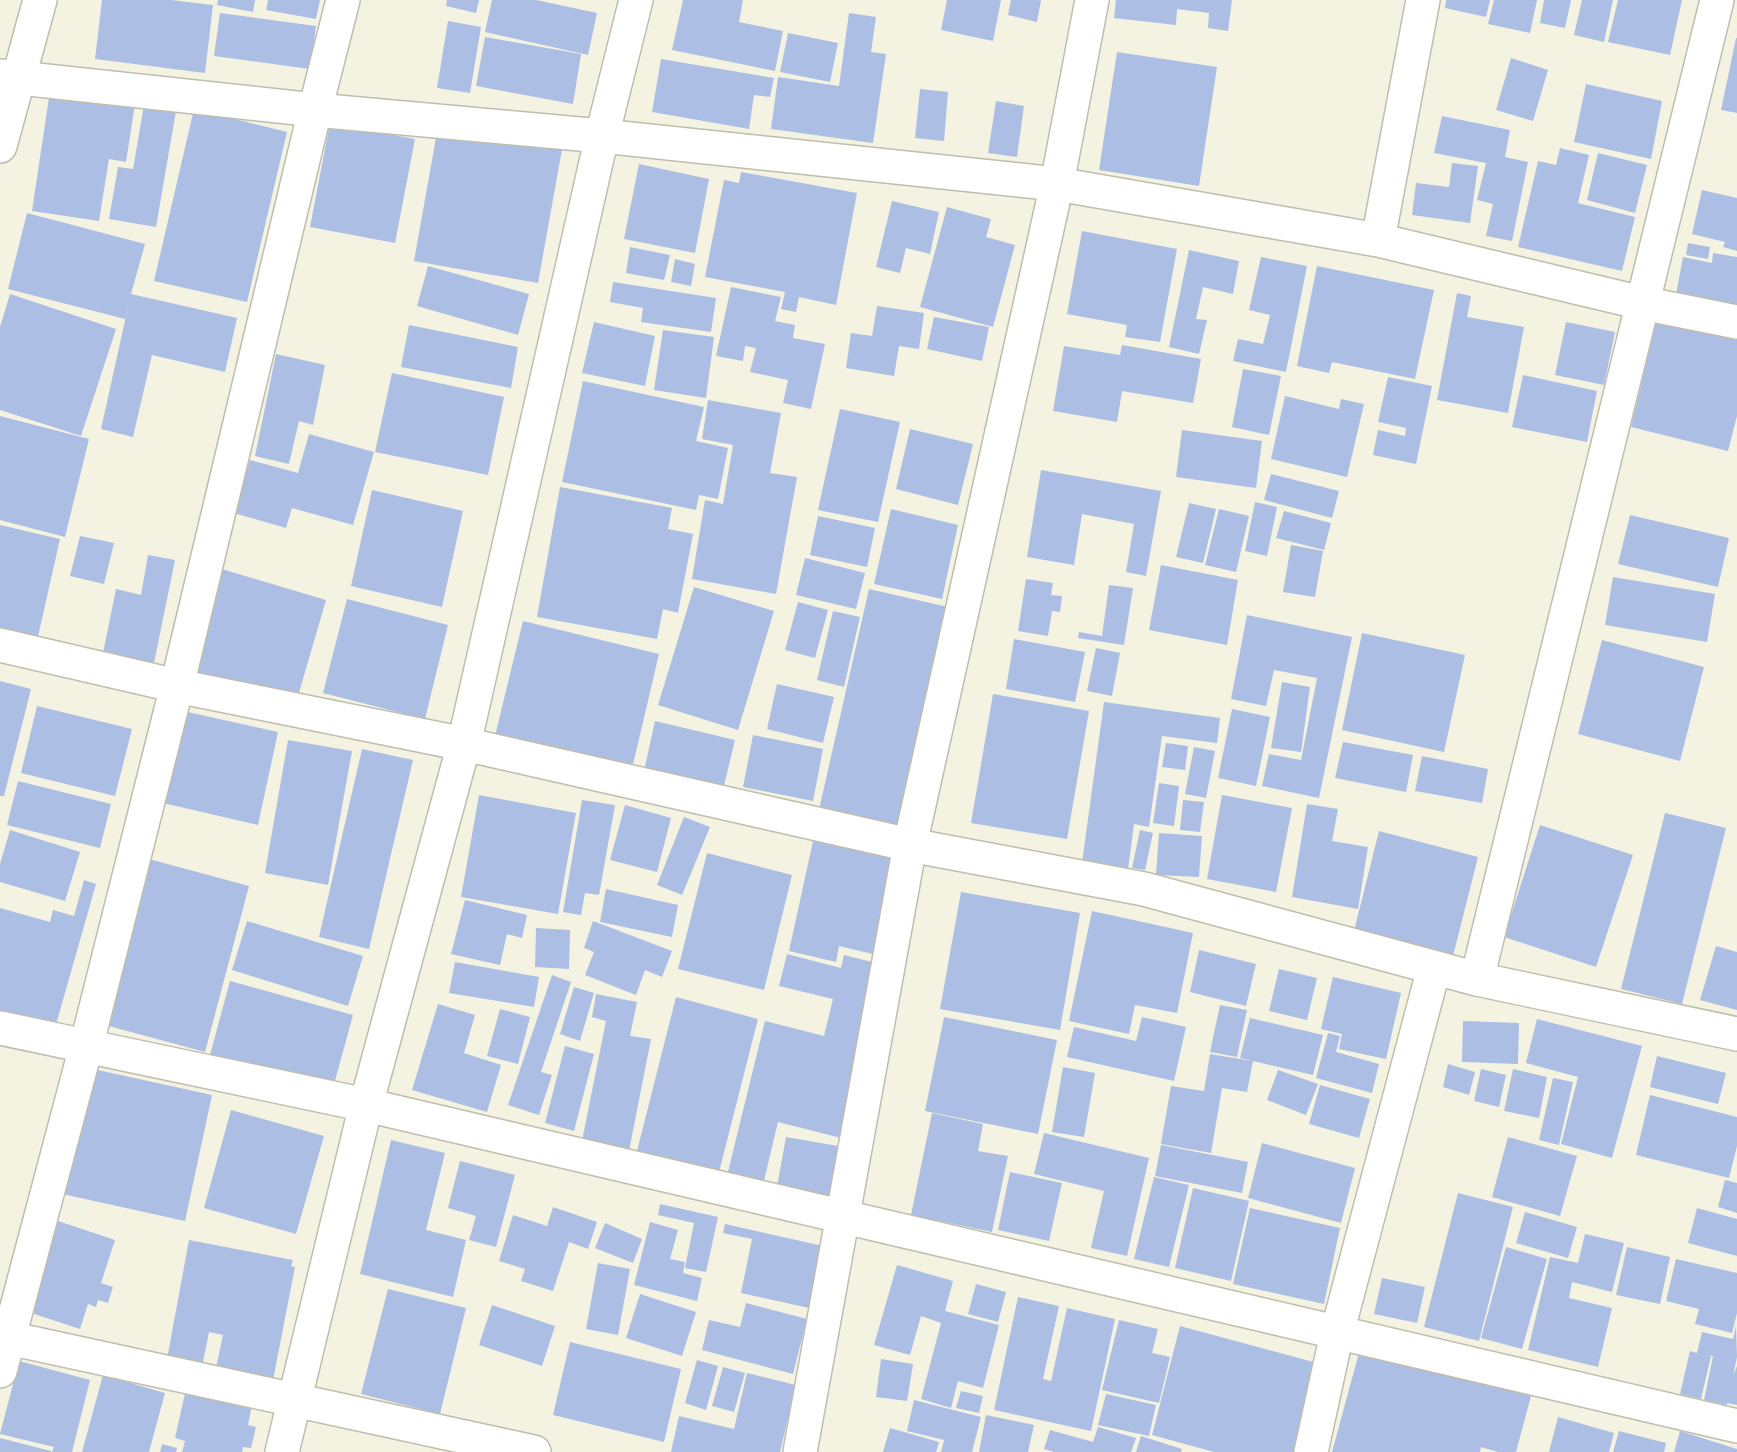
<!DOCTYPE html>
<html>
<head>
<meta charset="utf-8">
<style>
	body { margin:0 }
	canvas { display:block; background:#f4f3e2 }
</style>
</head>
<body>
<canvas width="1737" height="1452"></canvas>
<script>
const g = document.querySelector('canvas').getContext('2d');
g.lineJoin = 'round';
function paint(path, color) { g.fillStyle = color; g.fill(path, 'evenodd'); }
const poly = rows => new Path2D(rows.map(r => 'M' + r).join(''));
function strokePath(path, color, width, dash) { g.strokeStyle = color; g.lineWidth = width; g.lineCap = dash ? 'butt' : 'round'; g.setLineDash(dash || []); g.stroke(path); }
paint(poly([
	[102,0,171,0,213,5,205,73,95,59],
	[218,0,255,0,253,12,217,5],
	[268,0,320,0,316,19,266,10],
	[447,0,479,0,476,13,446,6],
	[492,0,536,0,597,13,588,55,485,32],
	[683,0,743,0,739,22,783,31,775,71,672,50],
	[947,0,1001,0,993,41,941,30],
	[1011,0,1041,0,1037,22,1008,15],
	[1116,0,1232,0,1228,31,1208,28,1209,13,1177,9,1176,25,1114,18],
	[1446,0,1490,0,1486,17,1445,8],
	[1494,0,1537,0,1530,33,1488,24],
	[1544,0,1571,0,1565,28,1540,23],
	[1582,0,1613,0,1604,42,1574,35],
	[1618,0,1682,0,1670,55,1608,42],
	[220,13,316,26,310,69,214,56],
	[849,13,876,17,871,52,886,54,873,143,771,129,778,77,839,86],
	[448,21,481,27,470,93,437,88],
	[788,33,838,43,830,82,780,72],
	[485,37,581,54,573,104,476,86],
	[1736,38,1737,38,1737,113,1721,110],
	[1117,52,1217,67,1199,186,1099,170],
	[1511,58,1548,70,1533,121,1496,110],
	[661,59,774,78,770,97,754,95,749,129,652,112],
	[51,84,136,97,126,162,109,159,99,221,32,211],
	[1586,84,1662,101,1651,159,1574,142],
	[920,89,948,92,944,141,915,138],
	[996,101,1024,106,1017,157,988,153],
	[144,105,176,111,156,227,109,219,118,167,133,169],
	[194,109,287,132,247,302,154,281],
	[1442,116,1510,130,1505,157,1528,162,1512,241,1486,236,1493,204,1477,200,1486,163,1434,153],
	[439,121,563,144,538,283,414,261],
	[330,123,415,139,395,243,310,227],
	[1560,148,1589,155,1578,203,1635,217,1622,271,1518,247,1538,161,1556,165],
	[1598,153,1647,165,1635,213,1587,200],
	[1452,163,1478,166,1470,223,1412,215,1416,183,1449,187],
	[639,164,709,179,695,253,624,239],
	[741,172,857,193,836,305,799,297,796,312,781,309,785,292,705,277,724,180,739,183],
	[1702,190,1737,198,1737,251,1723,247,1725,242,1692,234],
	[892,201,939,212,930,254,906,248,900,273,876,267],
	[947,207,991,219,986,237,1015,245,993,327,920,307],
	[27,213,145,244,131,294,237,318,225,372,152,355,133,437,101,429,128,307,125,319,8,289],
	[1082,231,1177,249,1160,342,1125,337,1127,325,1067,314],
	[1688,243,1710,247,1708,259,1686,255],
	[630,247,670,255,664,280,626,273],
	[1189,250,1239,261,1233,294,1203,287,1196,319,1207,320,1199,354,1169,347],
	[1713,253,1737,257,1737,313,1675,300,1683,257,1712,263],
	[1261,257,1307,266,1286,372,1233,361,1238,339,1263,344,1270,315,1249,310],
	[675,259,695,264,691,286,671,282],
	[428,266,529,294,518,335,417,306],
	[1317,266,1434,290,1415,379,1332,362,1329,373,1297,366],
	[613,282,716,298,711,332,641,322,643,308,610,302],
	[731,287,781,297,775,321,795,325,793,338,825,344,811,409,783,403,788,380,750,372,756,348,745,346,743,361,716,356],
	[1457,293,1471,296,1467,317,1524,327,1508,413,1437,400],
	[10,294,116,329,81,436,0,410,0,327],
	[877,306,924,313,919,349,899,346,894,376,846,368,851,333,872,336],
	[1659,310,1737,329,1737,416,1728,451,1631,427],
	[934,317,989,327,982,361,927,349],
	[594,322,655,336,645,386,582,373],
	[1566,322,1615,332,1604,385,1555,375],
	[409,325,518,347,511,388,401,367],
	[663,330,714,337,706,398,654,390],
	[1122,345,1201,359,1193,403,1122,391,1117,422,1053,411,1064,346,1120,355],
	[276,354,325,365,313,425,299,421,289,464,255,456],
	[1243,369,1281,376,1269,435,1232,427],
	[392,373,504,397,488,475,375,452],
	[1523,375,1597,391,1587,442,1512,427],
	[1388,377,1432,386,1416,464,1373,455,1378,430,1405,436,1406,428,1378,422],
	[583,381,704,407,696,441,728,448,718,499,699,495,696,510,562,482],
	[1285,396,1339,409,1341,399,1364,404,1347,477,1271,459],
	[708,400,781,413,770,473,797,477,776,594,692,579,705,500,723,504,733,445,702,439],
	[840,409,900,422,878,522,818,510],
	[0,416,89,439,65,537,0,520],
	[910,429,973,444,958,505,896,489],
	[1182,430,1262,441,1256,488,1176,477],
	[309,434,374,452,353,525,292,508,286,528,234,513,250,460,298,473],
	[1041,470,1161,491,1146,576,1126,572,1134,524,1082,514,1074,565,1027,557],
	[1271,474,1339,491,1332,518,1264,500],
	[560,487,672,508,668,529,693,534,678,613,663,609,657,639,537,617],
	[372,490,463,511,442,607,351,586],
	[1255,502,1277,507,1267,556,1245,551],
	[1189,503,1216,509,1203,563,1176,557],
	[891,509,958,525,942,599,874,584],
	[1219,509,1249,516,1236,572,1205,565],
	[1284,511,1331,523,1324,550,1276,538],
	[1630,515,1729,538,1718,587,1618,564],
	[818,516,875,528,867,567,810,555],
	[0,525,60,539,37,641,0,632],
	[80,536,114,543,104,584,70,576],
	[1291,545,1323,551,1315,597,1283,592],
	[148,555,175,560,154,663,103,653,116,589,141,595],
	[805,558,865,573,856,609,796,595],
	[1161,565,1238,580,1227,645,1149,630],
	[215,567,326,600,296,703,185,671],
	[1613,577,1715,594,1707,642,1605,625],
	[1026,579,1053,583,1051,595,1062,596,1060,612,1052,611,1048,636,1018,631],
	[1109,585,1133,588,1124,645,1078,638,1079,632,1102,636],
	[694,587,774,611,738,730,658,705],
	[869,589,948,607,897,833,818,814],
	[347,599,448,625,425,719,323,693],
	[798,602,828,610,815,658,785,650],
	[833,611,860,617,844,687,817,680],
	[1247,615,1352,637,1319,798,1262,786,1269,754,1301,760,1317,678,1274,670,1266,706,1231,699],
	[523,621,659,654,631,773,494,740],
	[1362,633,1465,655,1444,752,1342,730],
	[1014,639,1085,652,1075,702,1006,689],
	[1602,640,1704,667,1680,761,1578,734],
	[1096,648,1120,653,1112,696,1087,691],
	[0,681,31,689,4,796,0,796],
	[1282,682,1310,687,1301,752,1271,748],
	[777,684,834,697,823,743,767,729],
	[993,694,1089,711,1067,839,971,823],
	[1104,702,1220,718,1217,743,1162,736,1149,827,1134,824,1128,870,1082,863],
	[37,706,132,729,115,796,21,773],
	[1232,709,1270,717,1256,786,1218,778],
	[183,711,278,732,258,825,163,803],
	[655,721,735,740,723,790,644,771],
	[753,735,823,749,813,801,743,787],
	[288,740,352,751,328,885,265,873],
	[1343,742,1413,755,1406,792,1335,778],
	[1166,743,1188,746,1185,770,1162,767],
	[1194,747,1215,751,1206,798,1185,794],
	[362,749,413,760,369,949,319,937],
	[1422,756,1488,769,1482,803,1415,791],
	[18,781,111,804,100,848,7,825],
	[1159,783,1179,786,1174,826,1153,823],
	[479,795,576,813,558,914,461,897],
	[1222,795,1292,808,1276,892,1207,879],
	[582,800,615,805,599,895,585,893,581,915,563,912],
	[1183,800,1204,802,1200,832,1180,830],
	[1307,804,1338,809,1332,841,1368,847,1358,909,1292,897],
	[625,805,671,818,657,872,610,860],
	[1665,813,1726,828,1682,1004,1621,989],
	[684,817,710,827,682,895,657,885],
	[1540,825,1633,855,1596,967,1504,937],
	[10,830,80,852,65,901,0,882,0,864],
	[1140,830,1153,833,1145,870,1132,868],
	[1379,831,1478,857,1453,956,1354,931],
	[815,832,903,852,881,956,839,946,836,962,789,951],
	[1159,833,1202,836,1199,877,1156,875],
	[707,853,792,875,764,990,678,969],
	[149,859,249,886,205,1052,105,1025],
	[84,880,96,884,55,1028,0,1012,0,908,50,922,53,910,74,916],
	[606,889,678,905,672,937,600,922],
	[961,892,1080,913,1060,1030,940,1009],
	[465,900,527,915,522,938,507,934,500,965,451,954],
	[1092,911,1193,933,1177,1013,1135,1005,1129,1034,1069,1021],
	[247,921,363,956,348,1006,232,970],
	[593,921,672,951,662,977,645,970,636,995,585,975,594,952,584,948],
	[536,928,570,930,569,969,535,967],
	[1716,946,1737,952,1737,1010,1700,1000],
	[1199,950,1256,964,1246,1006,1190,992],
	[787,954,841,968,844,955,884,965,841,1138,778,1122,762,1189,726,1180,765,1021,824,1036,833,999,779,986],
	[455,962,539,977,534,1007,449,993],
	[1279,969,1317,978,1307,1020,1269,1011],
	[552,975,571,982,541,1072,552,1075,539,1115,508,1105],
	[1333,977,1401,993,1386,1059,1339,1049,1342,1034,1321,1029],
	[230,981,353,1015,333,1088,210,1055],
	[574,987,594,993,580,1041,560,1034],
	[596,994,637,1002,630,1036,651,1039,629,1151,582,1141,606,1021,592,1017],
	[676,997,758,1019,718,1176,636,1155],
	[438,1004,475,1015,464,1053,501,1065,487,1112,412,1090],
	[1220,1005,1247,1010,1237,1057,1210,1052],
	[500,1009,530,1017,518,1064,487,1056],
	[944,1017,1057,1040,1038,1134,925,1111],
	[1142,1017,1186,1027,1174,1081,1067,1057,1074,1027,1136,1041],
	[1250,1018,1323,1035,1313,1075,1240,1058],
	[1537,1019,1642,1046,1612,1158,1561,1144,1578,1077,1526,1063],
	[1463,1021,1519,1023,1518,1064,1462,1062],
	[1328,1033,1340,1036,1336,1052,1379,1064,1372,1093,1316,1078],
	[565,1046,594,1054,574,1131,545,1123],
	[1210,1054,1253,1061,1247,1092,1222,1088,1211,1153,1161,1144,1171,1086,1204,1091],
	[1657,1056,1726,1073,1718,1104,1650,1087],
	[1448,1064,1475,1072,1469,1095,1443,1087],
	[84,1067,212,1095,185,1221,58,1193],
	[1063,1067,1095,1073,1084,1137,1052,1132],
	[1481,1069,1506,1075,1499,1107,1474,1101],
	[1513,1069,1547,1077,1539,1118,1504,1111],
	[1278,1070,1318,1084,1306,1115,1267,1100],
	[1553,1078,1573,1082,1559,1145,1539,1140],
	[1320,1085,1370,1099,1359,1138,1309,1124],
	[1650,1095,1737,1117,1737,1146,1729,1178,1636,1155],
	[231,1110,324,1136,296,1234,204,1208],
	[932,1113,983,1124,978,1151,1008,1156,992,1232,911,1215],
	[1044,1133,1149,1158,1127,1256,1091,1248,1104,1191,1034,1174],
	[786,1137,838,1146,826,1208,775,1198],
	[1508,1137,1577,1156,1560,1216,1492,1197],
	[391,1140,445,1153,426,1230,466,1240,453,1297,360,1274],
	[1262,1143,1355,1168,1341,1223,1248,1198],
	[1161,1145,1248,1162,1242,1193,1155,1176],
	[460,1161,515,1175,496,1247,469,1240,476,1216,448,1208],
	[1010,1172,1062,1183,1049,1241,998,1230],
	[1154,1177,1189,1185,1169,1267,1134,1259],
	[1725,1180,1737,1183,1737,1213,1718,1207],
	[1193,1188,1249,1201,1231,1281,1175,1268],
	[1458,1193,1513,1207,1479,1341,1424,1327],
	[660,1204,718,1217,706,1272,685,1268,694,1223,658,1215],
	[553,1207,597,1222,588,1249,569,1242,553,1291,521,1281,525,1269,499,1261,513,1215,547,1226],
	[1250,1208,1340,1228,1324,1304,1233,1284],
	[1697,1208,1737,1219,1737,1256,1688,1243],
	[1525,1212,1577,1227,1568,1258,1516,1243],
	[55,1220,115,1240,101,1283,113,1287,108,1303,98,1300,96,1307,88,1304,80,1329,25,1311],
	[650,1222,678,1230,670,1259,685,1262,683,1273,702,1278,697,1301,634,1285],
	[605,1223,642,1239,633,1263,595,1248],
	[725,1224,823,1246,809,1308,741,1293,752,1239,723,1233],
	[1585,1234,1624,1243,1612,1292,1572,1282,1569,1298,1612,1308,1598,1367,1528,1350,1550,1257,1578,1263],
	[189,1240,293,1260,291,1266,295,1267,273,1380,216,1368,223,1335,209,1332,202,1367,167,1359],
	[1506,1247,1547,1259,1522,1349,1481,1338],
	[1627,1247,1670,1257,1660,1304,1616,1295],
	[1676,1259,1737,1273,1737,1313,1732,1333,1695,1324,1699,1309,1666,1301],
	[598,1263,630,1269,618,1335,586,1329],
	[897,1265,953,1281,945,1311,999,1325,983,1388,958,1381,951,1408,921,1399,941,1323,921,1316,910,1355,874,1345],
	[1382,1278,1425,1287,1417,1323,1374,1314],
	[976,1284,1006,1292,998,1322,968,1314],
	[388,1289,466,1308,440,1414,361,1394],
	[640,1294,696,1312,682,1356,626,1338],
	[1018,1297,1059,1306,1043,1379,1051,1381,1067,1308,1115,1319,1091,1431,994,1410],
	[746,1303,807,1319,793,1374,702,1350,709,1320,740,1327],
	[492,1305,555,1326,542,1366,479,1345],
	[1119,1320,1158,1329,1152,1353,1170,1357,1159,1403,1102,1390],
	[1180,1326,1317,1363,1294,1452,1214,1452,1152,1435],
	[1736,1326,1737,1357,1733,1376,1737,1366,1737,1405,1727,1403,1727,1405,1704,1400,1713,1356,1704,1354,1711,1356,1701,1399,1680,1394,1690,1351,1697,1353,1702,1332,1733,1339],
	[570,1342,681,1369,664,1442,553,1415],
	[1360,1349,1531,1396,1516,1452,1498,1452,1481,1447,1480,1452,1332,1452],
	[881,1359,913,1364,907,1401,876,1397],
	[697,1360,718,1366,706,1410,685,1403],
	[19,1361,90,1380,72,1452,52,1452,54,1447,0,1434],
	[723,1367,745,1373,734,1412,712,1406],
	[747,1373,796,1385,780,1452,671,1452,679,1416,734,1429],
	[103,1375,165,1393,149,1452,82,1452],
	[186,1389,252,1405,248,1425,256,1427,251,1448,243,1447,242,1452,182,1452,185,1441,175,1438],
	[961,1391,983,1396,979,1413,956,1408],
	[1106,1394,1156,1405,1149,1436,1098,1425],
	[914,1400,981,1417,972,1452,941,1452,944,1440,907,1431],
	[986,1415,1034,1425,1028,1452,979,1452],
	[1558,1417,1614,1433,1609,1452,1549,1452],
	[1098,1427,1136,1438,1131,1452,1054,1452,1044,1449,1050,1430,1093,1442],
	[890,1428,939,1442,936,1452,883,1452],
	[1619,1431,1666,1443,1664,1452,1613,1452],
	[1680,1431,1737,1449,1737,1452,1674,1452],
	[1141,1436,1182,1449,1181,1452,1136,1452],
	[0,1438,51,1451,51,1452,0,1452],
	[162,1444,177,1448,176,1452,160,1452]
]), '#acbee3');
const minor = poly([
	[0,76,315,110,602,136,1057,184,1378,240,1642,303,1737,322],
	[1378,240,1423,0],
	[0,645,177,686,464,744,910,845,1144,889,1477,979,1737,1034],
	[1477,979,1717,0],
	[0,1028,366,1105,1737,1426],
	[0,1336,534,1452],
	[0,1371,86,1047,177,686,315,110,343,0],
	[282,1452,366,1105,464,744,602,136,636,0],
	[800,1452,910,845,1057,184,1092,0],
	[1311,1452,1337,1333,1434,968]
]);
const tertiary = poly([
	[0,146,40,0]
]);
strokePath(minor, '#bfbeae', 36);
strokePath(tertiary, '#bfbeae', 36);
strokePath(minor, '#fff', 33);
strokePath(tertiary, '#fff', 33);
</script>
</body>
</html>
